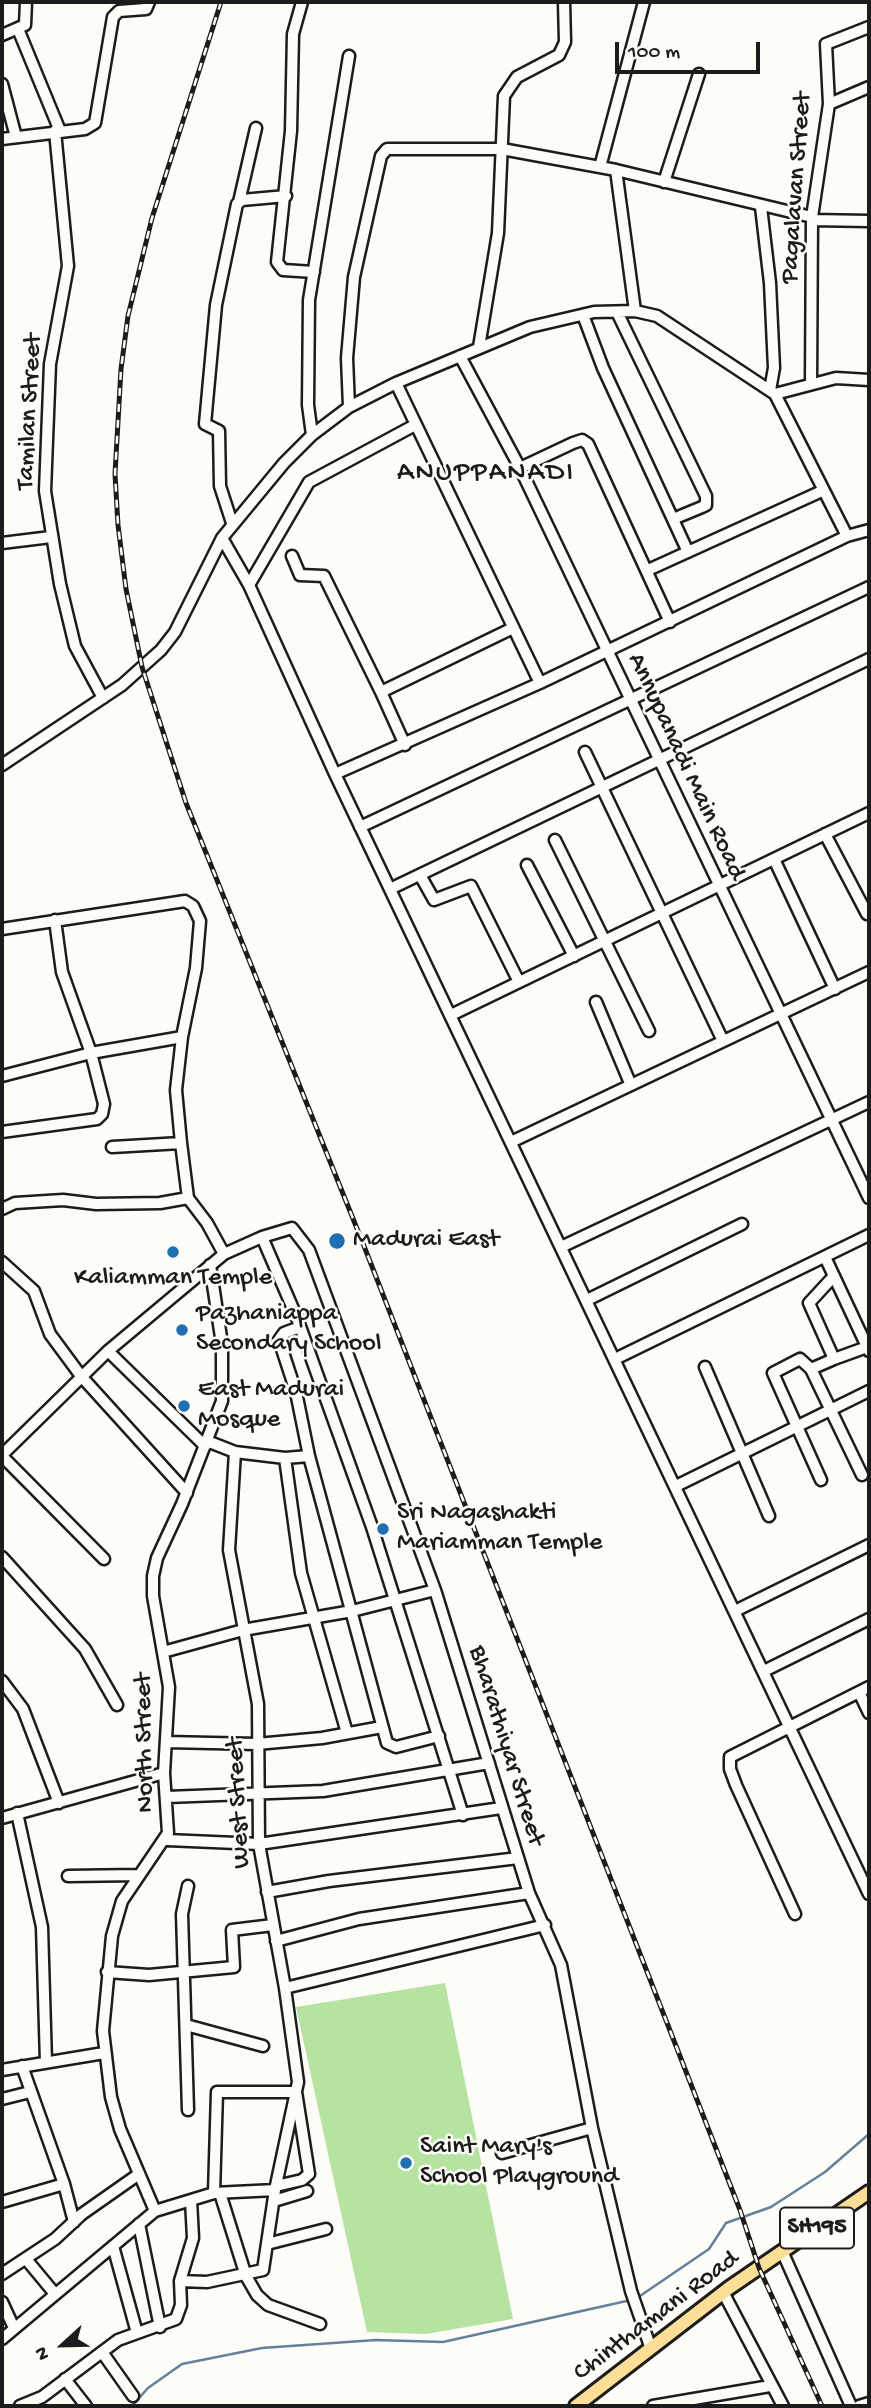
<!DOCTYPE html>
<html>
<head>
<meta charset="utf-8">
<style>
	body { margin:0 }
	#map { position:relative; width:871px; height:2408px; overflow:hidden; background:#fdfcf7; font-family:"Gochi Hand",sans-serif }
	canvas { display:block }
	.frame { position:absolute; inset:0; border:4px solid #1c1c1c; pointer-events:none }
	.north { position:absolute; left:28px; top:2310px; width:70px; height:70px; -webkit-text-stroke:5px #fdfcf7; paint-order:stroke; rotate:248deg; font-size:19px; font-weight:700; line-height:28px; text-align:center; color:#1c1c1c }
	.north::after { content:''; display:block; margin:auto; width:24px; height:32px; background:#1c1c1c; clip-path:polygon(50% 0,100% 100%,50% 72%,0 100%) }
	.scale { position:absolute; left:615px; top:42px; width:145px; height:32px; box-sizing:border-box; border:4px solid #1c1c1c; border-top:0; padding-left:9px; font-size:21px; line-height:24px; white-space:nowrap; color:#1c1c1c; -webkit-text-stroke:5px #fdfcf7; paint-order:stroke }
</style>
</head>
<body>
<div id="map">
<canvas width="871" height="2408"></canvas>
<div class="frame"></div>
<div class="north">N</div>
<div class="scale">100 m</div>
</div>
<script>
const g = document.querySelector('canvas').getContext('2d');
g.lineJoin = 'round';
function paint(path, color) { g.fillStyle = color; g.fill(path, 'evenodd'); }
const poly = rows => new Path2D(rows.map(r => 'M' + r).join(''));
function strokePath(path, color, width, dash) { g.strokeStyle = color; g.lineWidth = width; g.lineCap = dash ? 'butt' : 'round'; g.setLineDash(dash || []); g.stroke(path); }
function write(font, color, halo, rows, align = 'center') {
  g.font = font + ' "Gochi Hand",sans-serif'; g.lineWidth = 5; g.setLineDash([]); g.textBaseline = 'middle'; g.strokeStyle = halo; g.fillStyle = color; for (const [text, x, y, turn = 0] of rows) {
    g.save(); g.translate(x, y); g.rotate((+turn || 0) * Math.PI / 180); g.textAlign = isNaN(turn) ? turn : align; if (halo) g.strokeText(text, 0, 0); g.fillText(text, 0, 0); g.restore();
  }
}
paint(poly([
	[445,1983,513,2319,426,2334,367,2332,296,2007]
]), '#b6e3a1');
strokePath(poly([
	[637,2298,709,2249,726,2223,771,2207,825,2172,869,2134],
	[132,2406,148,2388,182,2364,262,2348,376,2340,443,2342,631,2300]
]), '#64819b', 2.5);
const minor = poly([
	[302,2,293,34,291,131,277,262,283,270,314,272],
	[18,29,60,131],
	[2,35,25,25,26,2],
	[2,84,16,137],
	[829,104,869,87],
	[55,131,68,266,50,364,45,491,60,584,75,646,103,698],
	[2,139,85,129,95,123,113,17,119,11,146,9,149,2],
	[600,167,644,2],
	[616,170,635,311],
	[664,182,699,74],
	[239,202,256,128],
	[761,207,770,283,774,368,770,390],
	[812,220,869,221],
	[617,312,706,496,706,505,702,507,673,519],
	[583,315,603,368,688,552],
	[479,347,498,233,504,96,517,77,559,55,565,42,564,2],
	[460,356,520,468,869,1198],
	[396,383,540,683],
	[811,384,812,217,829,104,826,44,869,27],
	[775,394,847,536,869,530],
	[349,407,347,358,354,277,381,156,387,149,502,149,616,170,812,217],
	[312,435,308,405,309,300,349,56],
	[520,468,573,443,582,440,588,444,670,622],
	[232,523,220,486,219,431,205,424,216,305,237,204,242,200,286,196],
	[222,538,249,585,335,774,869,1894],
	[2,543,51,537],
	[292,556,300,575,324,576,381,692,513,628],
	[648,570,822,491],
	[249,585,309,482,415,425],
	[381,692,405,745],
	[585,752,723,1041],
	[2,765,122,685,161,650,175,632,222,538,284,463,312,435,349,407,396,383,530,327,594,312,635,311,657,316,775,394,836,378,869,380],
	[335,774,540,683,847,536],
	[360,827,869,587],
	[825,834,867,914],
	[555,840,649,1031],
	[774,859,835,989],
	[527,865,574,956],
	[420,875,434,900,471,886,519,982],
	[390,889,869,659],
	[2,929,185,901,193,906,200,921,196,968,182,1037,176,1090,181,1143,188,1198,207,1223,224,1254],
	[596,1002,630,1083],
	[451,1015,869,813],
	[2,1076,91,1053,182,1037],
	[2,1132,97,1119,102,1114,104,1104,91,1053,62,972,55,920],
	[511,1142,869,972],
	[112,1147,181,1143],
	[2,1209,15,1203,63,1200,96,1204,160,1203,188,1198],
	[262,1237,297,1318,372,1527,463,1815],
	[561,1247,869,1102],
	[825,1257,869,1351],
	[2,1262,34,1291,50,1334,81,1376,187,1493],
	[834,1276,809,1303,834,1359,867,1347],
	[587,1300,742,1224],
	[300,1327,284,1333,279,1340,296,1392,309,1456],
	[108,1351,205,1446],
	[615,1359,869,1235],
	[705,1367,769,1516],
	[811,1369,834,1359],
	[207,1441,235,1452,285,1458,309,1456,387,1743,396,1747,439,1736],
	[2,1455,108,1351,224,1254,262,1237,292,1228,309,1250,435,1590,529,1893,561,1965,592,2128,631,2291,651,2349],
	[2,1456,104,1559],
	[285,1458,301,1573,347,1733],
	[821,1480,773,1373,800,1359,811,1369,862,1475],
	[676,1486,869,1391],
	[2,1557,85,1649,117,1705],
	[737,1610,869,1545],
	[163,1652,243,1630,352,1611,435,1590],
	[764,1671,869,1619],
	[2,1681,23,1709,59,1803],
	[859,1692,869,1713],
	[166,1742,257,1744,322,1738,382,1727],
	[167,1797,323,1791,489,1763],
	[17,1813,42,1927,46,2062],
	[2,1818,164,1773],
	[167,1840,259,1844,501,1808],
	[68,1876,138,1875],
	[188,1886,182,1914,188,2110],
	[267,1892,329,1881,518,1858],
	[795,1914,736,1785,730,1769,730,1757,869,1687],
	[276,1941,359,1919,529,1893],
	[107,1972,149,1975,234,1967,232,1930,273,1925],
	[285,1988,545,1925],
	[186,2025,263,2046],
	[22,2066,64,2184,74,2222],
	[2,2070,104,2053],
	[2,2099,30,2092],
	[502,2153,592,2128],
	[214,2193,217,2092,296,2092,309,2174,302,2180,276,2186],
	[220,2193,246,2276,257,2295,268,2305,320,2324],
	[274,2201,307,2191],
	[2,2202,64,2184],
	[155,2211,120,2129,111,2097,103,2031,112,1936,122,1901,168,1833,164,1773,169,1687,153,1596,153,1576,157,1558,182,1504,222,1401,222,1344,210,1265],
	[139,2224,160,2327],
	[267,2244,326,2229],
	[113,2246,137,2333],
	[782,2251,851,2406],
	[26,2259,55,2294],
	[2,2274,55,2239,82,2214,139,2174],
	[180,2281,207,2282,263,2270,275,2190,298,2082,285,1988,259,1844,258,1704,229,1550,235,1452],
	[723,2292,783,2406],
	[2,2302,14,2328],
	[2,2339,155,2211,214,2193,275,2190],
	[102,2352,133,2396],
	[65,2379,86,2406],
	[20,2406,42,2397,118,2340,176,2319,181,2305,180,2281,193,2238,191,2200],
	[653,2406,770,2386],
	[859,2406,869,2403]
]);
const major = poly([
	[576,2406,729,2288,869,2192]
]);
strokePath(minor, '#1c1c1c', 15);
strokePath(major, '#1c1c1c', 18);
strokePath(minor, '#fdfcf7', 10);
strokePath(major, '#fdde96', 12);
const rail = poly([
	[221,2,152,218,128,316,121,369,115,474,118,525,126,589,142,667,186,803,364,1246,740,2210,759,2268,822,2406]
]);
strokePath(rail, '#1c1c1c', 5);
strokePath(rail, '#fdfcf7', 2.5, [8]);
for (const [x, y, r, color] of [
	[337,1241,9,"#1f6fb2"],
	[173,1252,7,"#1f6fb2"],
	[182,1330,7,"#1f6fb2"],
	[184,1406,7,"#1f6fb2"],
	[383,1529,7,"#1f6fb2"],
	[406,2163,7,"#1f6fb2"]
]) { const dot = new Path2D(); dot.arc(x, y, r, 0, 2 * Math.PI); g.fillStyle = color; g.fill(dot); strokePath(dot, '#fdfcf7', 2.5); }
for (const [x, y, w] of [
	[817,2228,74]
]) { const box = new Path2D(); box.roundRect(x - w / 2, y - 20.5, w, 41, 5); g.fillStyle = '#fdfcf7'; g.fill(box); strokePath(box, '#1c1c1c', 2); }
write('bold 24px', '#1c1c1c', null, [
	["SH195",817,2228]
]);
write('26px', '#1c1c1c', '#fdfcf7', [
	["Pagalavan Street",798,188,-86],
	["Tamilan Street",31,412,-87],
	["Annupanadi Main Road",685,767,65],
	["North Street",146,1743,-91],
	["Bharathiyar Street",505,1746,73],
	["West Street",240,1803,-93],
	["Chinthamani Road",657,2317,-37]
]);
write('26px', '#1c1c1c', '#fdfcf7', [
	["Madurai East",353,1241],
	["Kaliamman Temple",173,1279,"center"],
	["Pazhaniappa",196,1315],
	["Secondary School",196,1345],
	["East Madurai",198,1391],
	["Mosque",198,1421],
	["Sri Nagashakti",397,1514],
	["Mariamman Temple",397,1544],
	["Saint Mary's",420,2148],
	["School Playground",420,2178]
], 'left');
g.letterSpacing = '2px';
write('28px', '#1c1c1c', '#fdfcf7', [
	["ANUPPANADI",486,475]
]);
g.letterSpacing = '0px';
</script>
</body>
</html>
